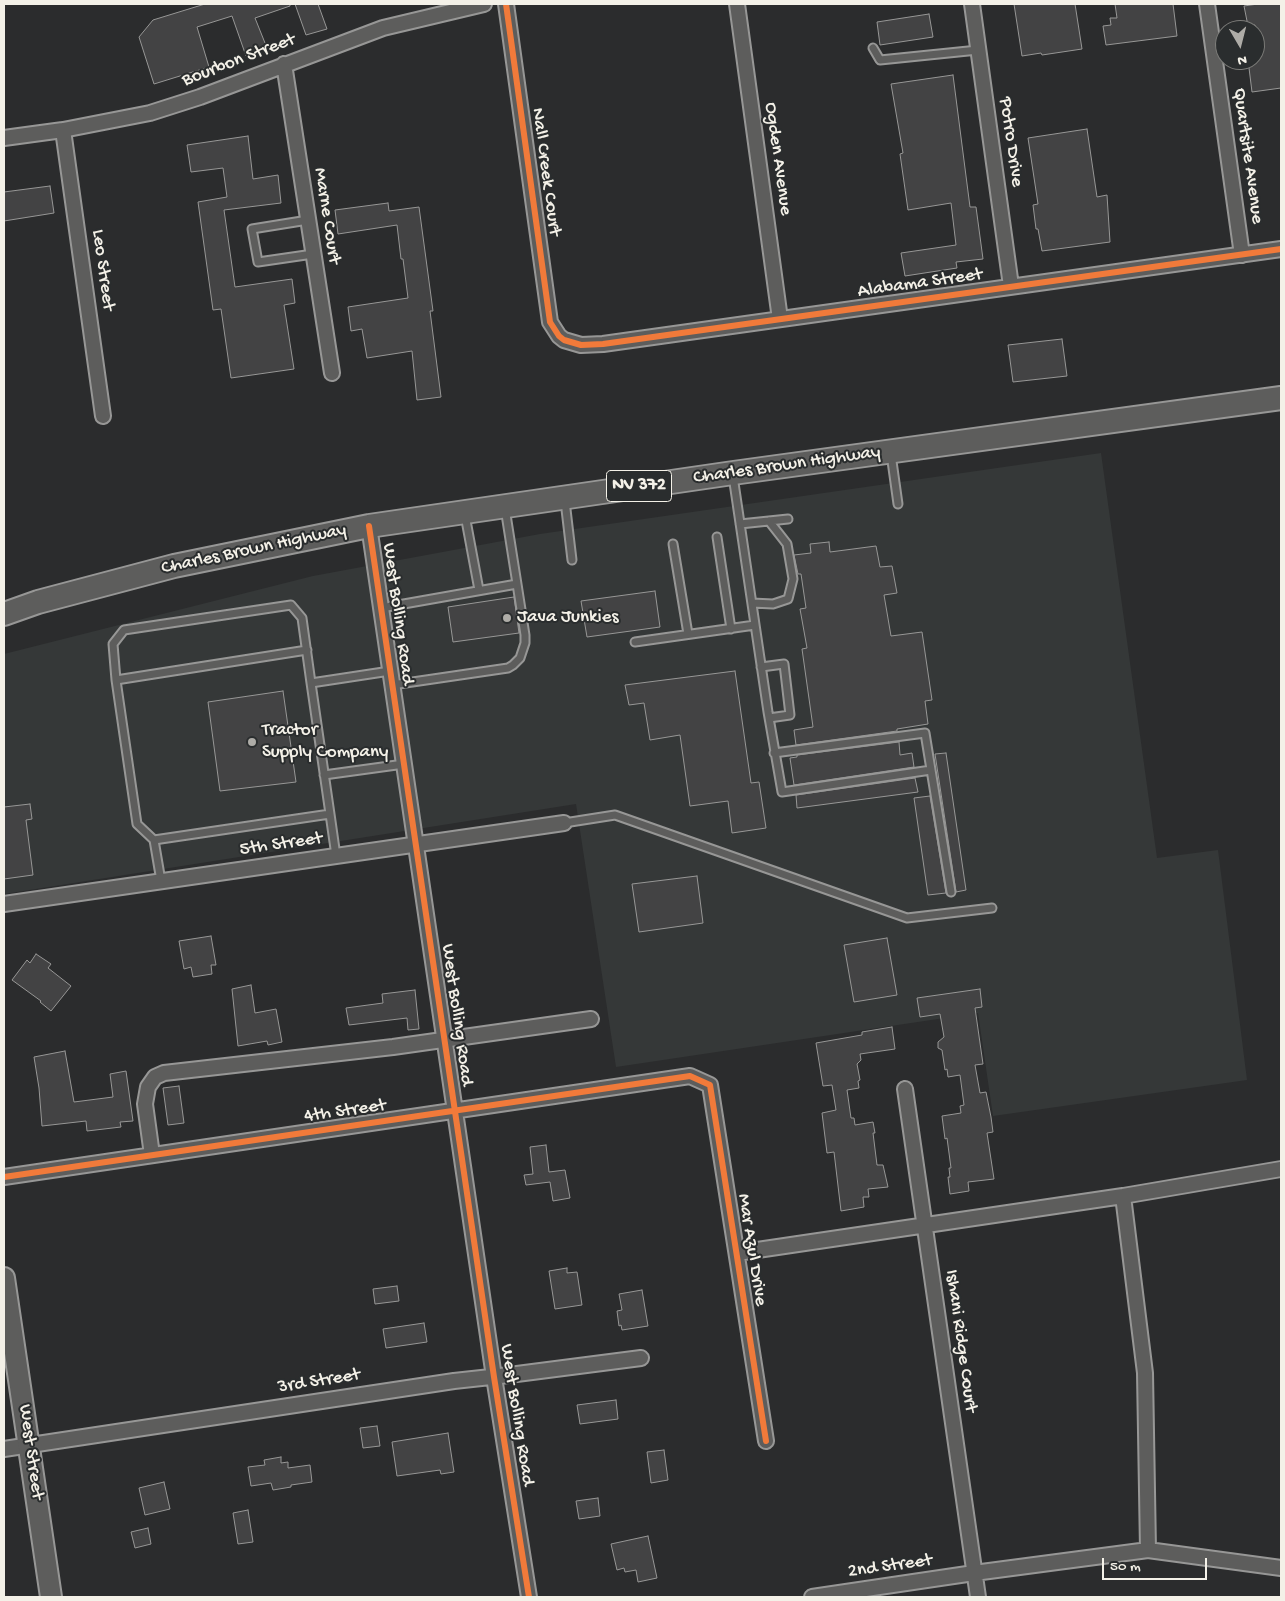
<!DOCTYPE html>
<html>
<head>
<meta charset="utf-8">
<style>
	body { margin:0 }
	#map { position:relative; width:1285px; height:1601px; overflow:hidden; background:#2b2c2d; font-family:"Gochi Hand",sans-serif }
	canvas { display:block }
	.frame { position:absolute; inset:0; border:5px solid #f4f1e8; pointer-events:none }
	.north { position:absolute; left:1215px; top:20px; width:50px; height:50px; box-sizing:border-box; background:#2a2d2e; border:1px solid #7b7b78; border-radius:50%; rotate:172deg; font-size:14px; font-weight:700; line-height:20px; text-align:center; color:#f4f1e8 }
	.north::after { content:''; display:block; margin:auto; width:18px; height:22px; background:#aeaca7; clip-path:polygon(50% 0,100% 100%,50% 72%,0 100%) }
	.scale { position:absolute; left:1102px; top:1558px; width:105px; height:22px; box-sizing:border-box; border:2px solid #f4f1e8; border-top:0; padding-left:6px; font-size:15px; line-height:18px; white-space:nowrap; color:#f4f1e8; -webkit-text-stroke:4px #2a2d2e; paint-order:stroke }
</style>
</head>
<body>
<div id="map">
<canvas width="1285" height="1601"></canvas>
<div class="frame"></div>
<div class="north">N</div>
<div class="scale">50 m</div>
</div>
<script>
const g = document.querySelector('canvas').getContext('2d');
g.lineJoin = 'round';
function paint(path, color) { g.fillStyle = color; g.fill(path, 'evenodd'); }
const poly = rows => new Path2D(rows.map(r => 'M' + r).join(''));
function strokePath(path, color, width, dash) { g.strokeStyle = color; g.lineWidth = width; g.lineCap = dash ? 'butt' : 'round'; g.setLineDash(dash || []); g.stroke(path); }
function write(font, color, halo, rows, align = 'center') {
  g.font = font + ' "Gochi Hand",sans-serif'; g.lineWidth = 4; g.setLineDash([]); g.textBaseline = 'middle'; g.strokeStyle = halo; g.fillStyle = color; for (const [text, x, y, turn = 0] of rows) {
    g.save(); g.translate(x, y); g.rotate((+turn || 0) * Math.PI / 180); g.textAlign = isNaN(turn) ? turn : align; if (halo) g.strokeText(text, 0, 0); g.fillText(text, 0, 0); g.restore();
  }
}
paint(poly([
	[1101,453,1157,858,1218,850,1247,1080,993,1116,978,1013,616,1067,576,804,4,894,4,654,313,576,540,534]
]), '#353838');
const building = poly([
	[205,4,290,4,290,6,255,18,267,48,246,56,232,16,197,27,209,67,154,84,139,37,153,20,205,4],
	[295,4,318,4,327,29,306,35,295,4],
	[1014,4,1075,4,1082,49,1042,55,1041,53,1022,56,1014,4],
	[1115,4,1173,4,1177,36,1106,45,1103,26,1111,25,1110,18,1117,18,1115,4],
	[1258,4,1281,4,1281,88,1252,92,1248,60,1255,60,1255,25,1248,26,1244,6,1258,4],
	[929,14,933,37,880,45,877,22,929,14],
	[953,75,970,207,976,207,983,259,956,262,957,268,905,276,901,253,956,245,951,203,908,210,900,154,903,153,891,84,953,75],
	[1087,129,1097,197,1107,195,1110,242,1042,251,1038,229,1036,229,1033,205,1038,204,1028,138,1087,129],
	[248,136,253,179,278,175,281,203,224,210,235,287,292,279,295,303,284,305,294,369,231,378,221,309,213,310,198,202,227,197,223,168,191,172,187,145,248,136],
	[50,186,54,213,4,221,4,192,50,186],
	[388,203,389,211,419,207,433,311,430,311,441,397,417,400,412,351,367,358,362,329,351,331,348,307,408,298,403,259,401,259,397,225,338,234,335,210,388,203],
	[1062,339,1067,376,1013,382,1008,345,1062,339],
	[829,542,830,552,876,546,880,567,892,566,897,593,884,595,891,636,922,632,932,700,925,701,928,724,897,729,897,731,796,745,794,730,813,727,802,649,807,648,800,609,806,608,801,574,798,574,794,555,811,553,810,544,829,542],
	[655,591,660,627,587,637,581,601,655,591],
	[514,597,519,633,453,642,448,607,514,597],
	[735,671,751,783,759,782,766,828,732,833,728,801,690,806,680,735,650,740,644,703,629,705,625,685,735,671],
	[283,691,296,782,220,791,208,702,283,691],
	[899,742,900,755,912,753,914,767,794,785,790,758,797,757,797,755,899,742],
	[946,753,966,890,956,892,935,754,946,753],
	[915,778,918,792,797,808,796,795,915,778],
	[930,796,946,893,928,895,914,798,930,796],
	[30,804,32,819,26,820,33,875,4,879,4,807,30,804],
	[697,876,703,923,639,932,632,884,697,876],
	[211,936,216,965,211,965,212,974,193,977,191,967,184,969,179,941,211,936],
	[887,938,897,995,854,1002,844,945,887,938],
	[36,954,51,964,48,968,71,986,51,1011,40,1002,41,1001,12,980,27,960,30,963,36,954],
	[251,985,255,1013,276,1009,282,1042,268,1045,267,1041,238,1046,232,989,251,985],
	[980,989,982,1007,975,1008,983,1064,975,1065,980,1093,986,1092,991,1117,993,1132,987,1133,994,1179,968,1182,969,1191,950,1194,948,1177,950,1177,949,1168,951,1168,947,1138,945,1139,942,1116,961,1113,960,1106,964,1105,960,1075,948,1077,947,1069,945,1070,942,1050,938,1048,938,1042,944,1037,940,1014,920,1017,917,998,980,989],
	[415,990,419,1029,408,1030,407,1018,349,1025,346,1008,383,1003,382,994,415,990],
	[892,1027,895,1049,860,1054,861,1060,857,1064,860,1080,858,1081,859,1088,847,1090,851,1118,854,1118,855,1125,873,1122,875,1133,873,1133,877,1165,883,1165,888,1187,868,1189,869,1197,863,1197,864,1207,841,1211,834,1152,827,1153,822,1113,836,1110,832,1085,823,1086,816,1043,862,1035,862,1032,892,1027],
	[65,1051,74,1102,113,1097,110,1074,126,1071,133,1121,120,1122,121,1127,87,1131,86,1121,42,1126,39,1088,34,1057,65,1051],
	[179,1086,184,1123,168,1125,163,1088,179,1086],
	[546,1145,549,1172,565,1170,570,1198,553,1201,550,1182,526,1185,524,1175,533,1174,530,1147,546,1145],
	[567,1268,567,1273,577,1272,582,1305,555,1309,549,1271,567,1268],
	[397,1286,399,1301,375,1304,373,1289,397,1286],
	[642,1290,648,1326,622,1330,621,1325,619,1326,617,1311,622,1310,619,1294,642,1290],
	[424,1323,427,1342,386,1348,383,1329,424,1323],
	[616,1400,618,1419,580,1424,577,1405,616,1400],
	[377,1426,380,1446,363,1448,360,1428,377,1426],
	[448,1433,454,1472,441,1474,440,1470,397,1476,392,1442,448,1433],
	[664,1450,668,1480,651,1483,647,1452,664,1450],
	[281,1457,281,1463,288,1462,288,1468,310,1465,312,1482,291,1485,291,1487,273,1490,271,1483,251,1486,248,1467,265,1465,264,1460,281,1457],
	[164,1482,170,1509,145,1515,139,1488,164,1482],
	[598,1498,600,1516,579,1519,576,1501,598,1498],
	[248,1510,253,1542,238,1544,233,1513,248,1510],
	[148,1528,151,1544,135,1548,131,1532,148,1528],
	[648,1536,657,1578,638,1582,636,1570,625,1572,624,1568,617,1570,611,1544,648,1536]
]);
paint(building, '#434344');
strokePath(building, '#979796', 1);
const lane = poly([
	[873,48,880,60,978,50],
	[308,220,252,229,258,262,313,254],
	[891,454,898,504],
	[733,476,768,712,782,792,931,770],
	[565,501,572,560],
	[465,515,479,590],
	[740,524,788,519],
	[717,537,731,629],
	[673,544,688,634],
	[752,603,773,604,788,599,793,579,787,544,769,521],
	[381,608,517,584,505,508],
	[635,642,755,625],
	[761,667,784,664,790,715,769,718],
	[116,680,307,650],
	[311,683,330,814],
	[392,685,508,668,513,665,520,658,525,643,525,635,517,584],
	[774,753,925,733,951,892],
	[324,775,404,764],
	[564,823,615,815,907,918,992,908],
	[154,840,330,814,336,856],
	[161,881,154,840,137,824,116,680,113,644,124,630,291,605,302,618,311,683,390,671]
]);
const street = poly([
	[506,4,550,322,559,336,564,340,581,345,603,344,1281,249],
	[737,4,780,319],
	[972,4,1011,286],
	[1207,4,1242,255],
	[284,64,332,373],
	[63,130,103,416],
	[4,138,63,130,150,113,200,97,383,28,484,4],
	[369,526,494,1377,529,1597],
	[4,904,564,823],
	[905,1089,978,1597],
	[152,1155,145,1104,148,1087,155,1077,164,1073,393,1047,591,1019],
	[4,1177,690,1076,710,1085,766,1441],
	[1123,1196,1145,1373,1148,1550],
	[737,1253,1123,1196,1281,1169],
	[4,1449,454,1381,509,1375,641,1358],
	[812,1597,974,1573,1148,1550,1281,1568]
]);
const secondary = poly([
	[4,1278,51,1597]
]);
const primary = poly([
	[4,614,38,602,174,566,369,526,733,473,1281,398]
]);
strokePath(lane, '#979796', 11);
strokePath(street, '#979796', 18);
strokePath(secondary, '#979796', 24);
strokePath(primary, '#979796', 26);
strokePath(lane, '#5d5d5c', 7);
strokePath(street, '#5d5d5c', 14);
strokePath(secondary, '#5d5d5c', 20);
strokePath(primary, '#5d5d5c', 22);
strokePath(poly([
	[506,4,550,322,559,336,564,340,581,345,603,344,1281,249],
	[369,526,494,1377,529,1597],
	[4,1177,690,1076,710,1085,766,1441]
]), '#f17a3a', 6);
for (const [x, y, r, color] of [
	[507,618,5,"#aeaca7"],
	[252,742,5,"#aeaca7"]
]) { const dot = new Path2D(); dot.arc(x, y, r, 0, 2 * Math.PI); g.fillStyle = color; g.fill(dot); strokePath(dot, '#2a2d2e', 2); }
for (const [x, y, w] of [
	[639,486,65]
]) { const box = new Path2D(); box.roundRect(x - w / 2, y - 15.5, w, 31, 4); g.fillStyle = '#2a2d2e'; g.fill(box); strokePath(box, '#f4f1e8', 1); }
write('bold 18px', '#f4f1e8', null, [
	["NV 372",639,486]
]);
write('19px', '#f4f1e8', '#2a2d2e', [
	["Bourbon Street",239,61,-21],
	["Potro Drive",1010,142,82],
	["Quartsite Avenue",1247,156,82],
	["Ogden Avenue",777,159,82],
	["Nall Creek Court",545,172,82],
	["Marne Court",326,216,81],
	["Leo Street",102,270,82],
	["Alabama Street",920,284,-8],
	["Charles Brown Highway",787,466,-8],
	["Charles Brown Highway",254,550,-12],
	["West Bolling Road",397,614,82],
	["5th Street",281,845,-8],
	["West Bolling Road",456,1015,82],
	["4th Street",345,1112,-8],
	["Mar Azul Drive",751,1250,81],
	["Ishani Ridge Court",960,1341,82],
	["3rd Street",319,1382,-9],
	["West Bolling Road",516,1415,81],
	["West Street",30,1452,82],
	["2nd Street",890,1567,-8]
]);
write('19px', '#f4f1e8', '#2a2d2e', [
	["Java Junkies",517,618],
	["Tractor",262,731],
	["Supply Company",262,753]
], 'left');
</script>
</body>
</html>
